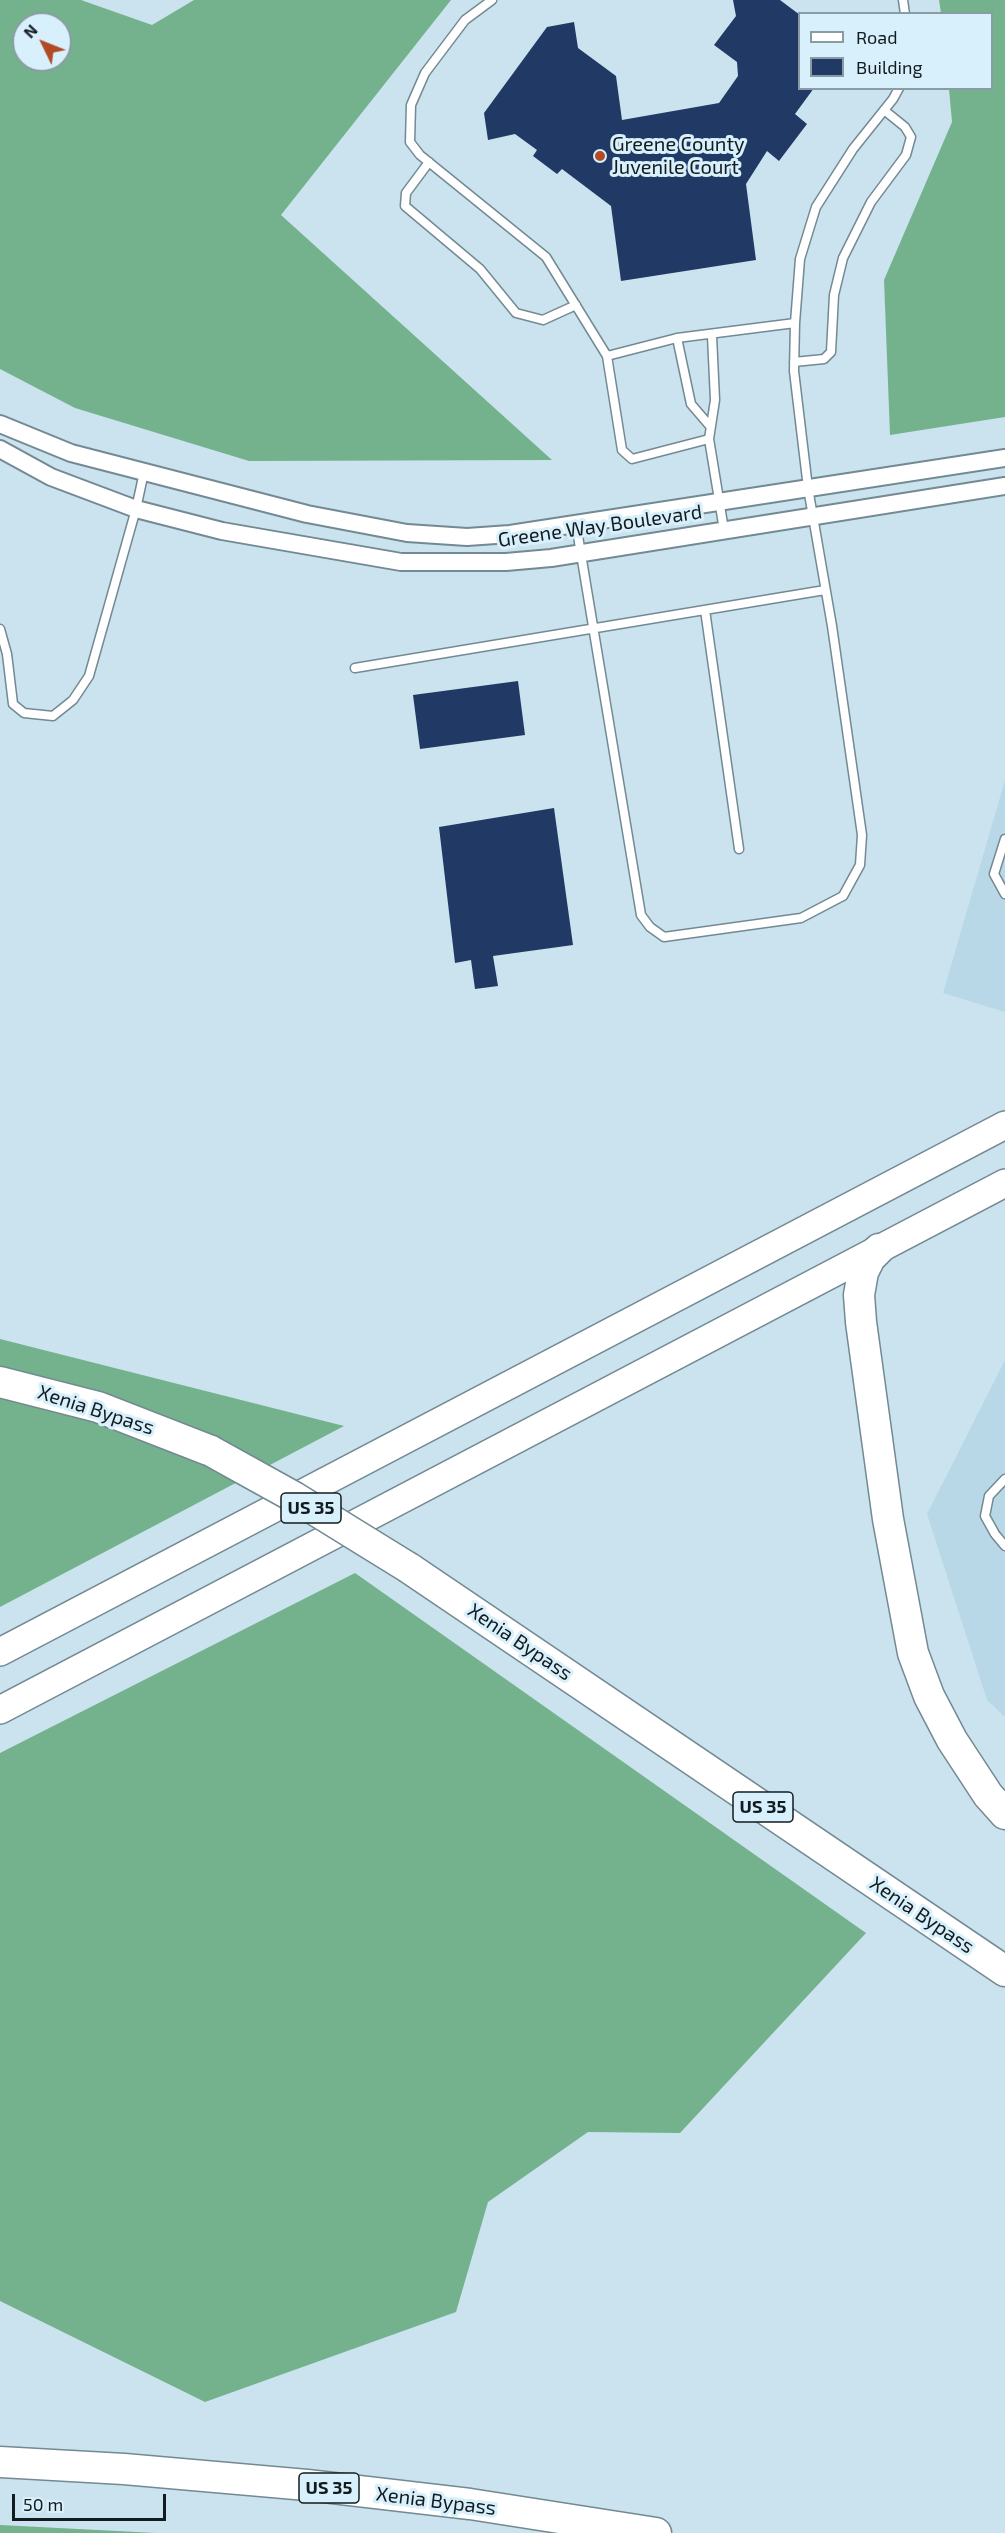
<!DOCTYPE html>
<html>
<head>
<meta charset="utf-8">
<style>
	body { margin:0 }
	#map { position:relative; width:1005px; height:2533px; overflow:hidden; background:#cbe3ee; font-family:"Exo 2",sans-serif }
	canvas { display:block }
	.legend { position:absolute; left:798px; top:12px; width:195px; height:78px; box-sizing:border-box; background:#d8f0fb; border:2px solid #899ba3; margin:0; padding:8px 10px; list-style:none; font-size:18px; color:#121b1f }
	.legend li { display:flex; align-items:center; gap:12px; height:30px }
	.legend b { width:30px; border:2px solid #899ba3 }
	.north { position:absolute; left:12px; top:12px; width:60px; height:60px; box-sizing:border-box; background:#d8f0fb; border:2px solid #899ba3; border-radius:50%; rotate:313deg; font-size:16px; font-weight:700; line-height:24px; text-align:center; color:#121b1f }
	.north::after { content:''; display:block; margin:auto; width:21px; height:27px; background:#b24a25; clip-path:polygon(50% 0,100% 100%,50% 72%,0 100%) }
	.scale { position:absolute; left:12px; top:2494px; width:154px; height:27px; box-sizing:border-box; border:3px solid #121b1f; border-top:0; padding-left:8px; font-size:18px; line-height:21px; white-space:nowrap; color:#121b1f; -webkit-text-stroke:4px #d8f0fb; paint-order:stroke }
</style>
</head>
<body>
<div id="map">
<canvas width="1005" height="2533"></canvas>
<ul class="legend">
<li><b style="height:8px;background:#fff"></b>Road</li>
<li><b style="height:16px;background:#213965"></b>Building</li>
</ul>
<div class="north">N</div>
<div class="scale">50 m</div>
</div>
<script>
const g = document.querySelector('canvas').getContext('2d');
g.lineJoin = 'round';
function paint(path, color) { g.fillStyle = color; g.fill(path, 'evenodd'); }
const poly = rows => new Path2D(rows.map(r => 'M' + r).join(''));
function strokePath(path, color, width, dash) { g.strokeStyle = color; g.lineWidth = width; g.lineCap = dash ? 'butt' : 'round'; g.setLineDash(dash || []); g.stroke(path); }
function write(font, color, halo, rows, align = 'center') {
  g.font = font + ' "Exo 2",sans-serif'; g.lineWidth = 6; g.setLineDash([]); g.textBaseline = 'middle'; g.strokeStyle = halo; g.fillStyle = color; for (const [text, x, y, turn = 0] of rows) {
    g.save(); g.translate(x, y); g.rotate((+turn || 0) * Math.PI / 180); g.textAlign = isNaN(turn) ? turn : align; if (halo) g.strokeText(text, 0, 0); g.fillText(text, 0, 0); g.restore();
  }
}
paint(poly([
	[1005,780,1005,1012,943,993],
	[1005,1360,1005,1717,987,1700,927,1514]
]), '#b9d8e7');
paint(poly([
	[0,0,81,0,152,25,194,0,451,0,281,215,552,460,249,461,75,408,0,369],
	[24,24,60,24,60,60,24,60],
	[939,0,1005,0,1005,417,890,435,884,280,952,122,949,89,992,88,992,14,941,13],
	[0,1339,344,1426,0,1607],
	[355,1573,866,1933,680,2133,588,2132,488,2202,456,2312,205,2402,0,2301,0,1753],
	[0,2525,156,2533,0,2533]
]), '#74b28e');
paint(poly([
	[733,0,780,0,800,15,800,88,814,88,795,114,807,124,779,161,767,151,746,184,756,260,621,281,611,206,562,169,557,174,533,156,537,150,515,134,488,140,484,113,547,27,574,22,578,48,616,76,622,120,719,103,738,76,737,62,714,45,736,16],
	[518,681,525,735,420,749,413,695],
	[554,808,573,945,493,956,498,986,475,989,471,960,455,963,439,827]
]), '#213965');
const service = poly([
	[492,0,465,20,425,73,411,105,410,142,420,155,546,257,607,356,622,450,632,459,709,439],
	[903,0,905,14],
	[429,162,406,193,405,206,480,269,516,313,543,320,576,305],
	[712,336,715,400,709,439,724,530],
	[677,338,691,404,709,425],
	[607,356,677,338,795,323],
	[794,362,824,359,831,352,834,295,843,258,871,202,906,155,911,137,905,127,884,110],
	[576,524,641,915,650,927,664,937,801,918,843,896,860,865,862,835,832,626,808,488,794,371,795,323,800,259,816,207,853,149,893,99,899,88],
	[705,610,739,849],
	[0,629,7,654,13,704,24,713,53,716,73,700,89,676,136,509,144,472],
	[355,668,825,590],
	[1005,839,994,874,1005,894],
	[1005,1479,989,1496,985,1516,995,1534,1005,1546]
]);
const minor = poly([
	[0,424,71,453,307,514,407,533,467,537,510,534,1005,458],
	[0,449,51,477,136,509,222,531,401,562,506,562,551,558,1005,486]
]);
const primary = poly([
	[0,1652,1005,1125],
	[0,1710,1005,1183]
]);
const motorway = poly([
	[879,1249,870,1258,863,1272,859,1295,861,1322,888,1519,913,1653,929,1696,952,1740,988,1795,1005,1814],
	[0,1382,98,1407,211,1451],
	[409,1568,1005,1971],
	[0,2462,124,2469,307,2485,470,2504,656,2533]
]);
strokePath(service, '#738993', 11);
strokePath(minor, '#738993', 20);
strokePath(primary, '#738993', 30);
strokePath(motorway, '#738993', 33);
strokePath(service, '#fff', 8);
strokePath(minor, '#fff', 16);
strokePath(primary, '#fff', 27);
strokePath(motorway, '#fff', 30);
const motorwayBridge = poly([
	[211,1451,294,1497,409,1568]
]);
strokePath(motorwayBridge, '#738993', 33, []);
strokePath(motorwayBridge, '#fff', 30);
for (const [x, y, r, color] of [
	[600,156,6,"#b24a25"]
]) { const dot = new Path2D(); dot.arc(x, y, r, 0, 2 * Math.PI); g.fillStyle = color; g.fill(dot); strokePath(dot, '#d8f0fb', 2); }
for (const [x, y, w] of [
	[311,1508,60],
	[763,1807,60],
	[329,2488,60]
]) { const box = new Path2D(); box.roundRect(x - w / 2, y - 15, w, 30, 4.5); g.fillStyle = '#d8f0fb'; g.fill(box); strokePath(box, '#121b1f', 1.5); }
write('bold 18px', '#121b1f', null, [
	["US 35",311,1508],
	["US 35",763,1807],
	["US 35",329,2488]
]);
write('20px', '#121b1f', '#d8f0fb', [
	["Greene County",612,144],
	["Juvenile Court",612,167]
], 'left');
write('20px', '#121b1f', '#d8f0fb', [
	["Greene Way Boulevard",600,526,-8],
	["Xenia Bypass",96,1410,18],
	["Xenia Bypass",520,1642,34],
	["Xenia Bypass",922,1915,34],
	["Xenia Bypass",436,2501,7]
]);
</script>
</body>
</html>
